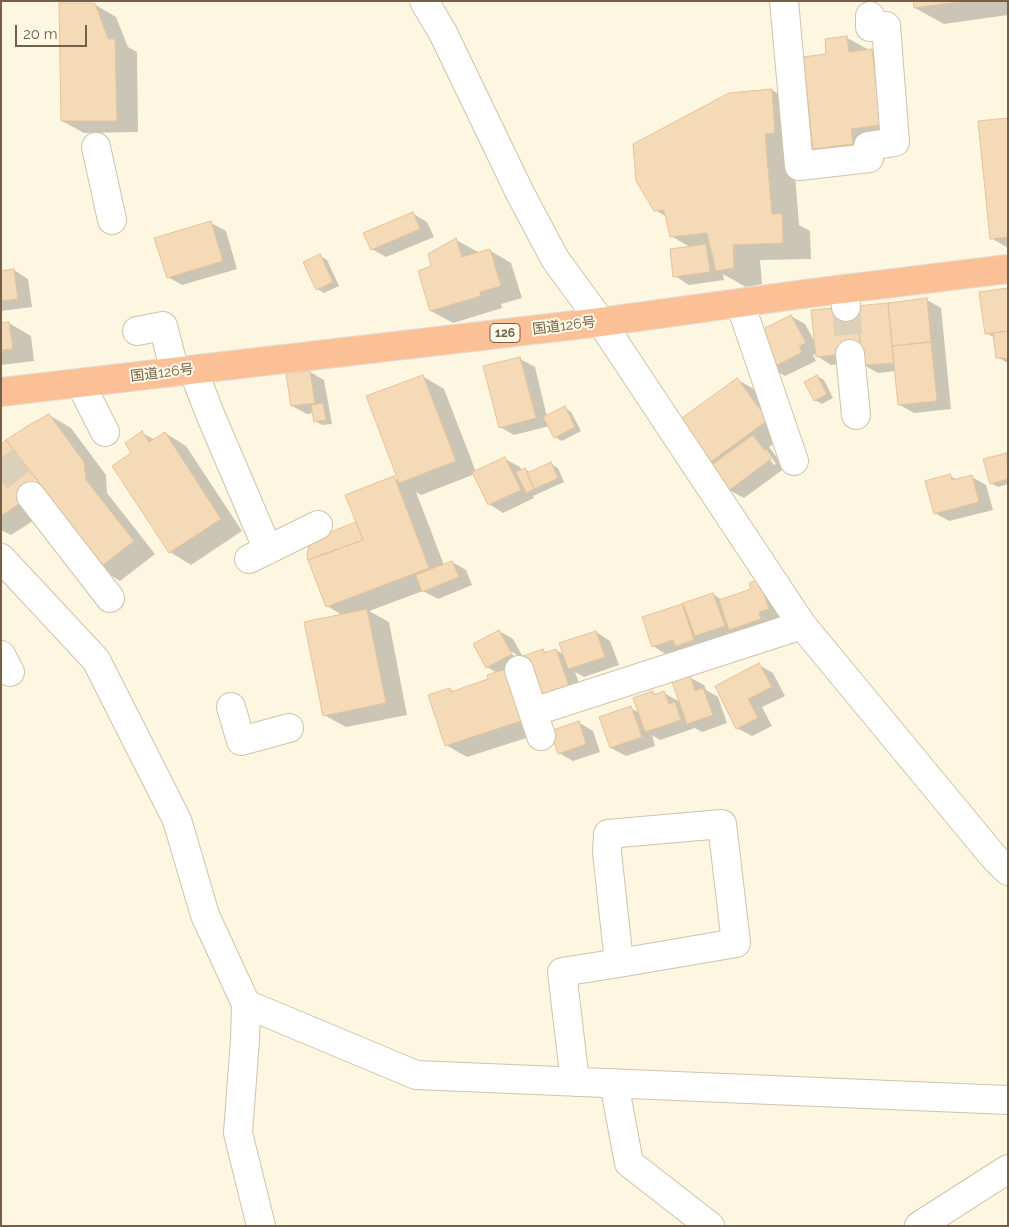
<!DOCTYPE html>
<html>
<head>
<meta charset="utf-8">
<style>
	body { margin:0 }
	#map { position:relative; width:1009px; height:1227px; overflow:hidden; background:#fdf7e1; font-family:Raleway,sans-serif }
	canvas { display:block }
	.frame { position:absolute; inset:0; border:2px solid #765f47; pointer-events:none }
	.scale { position:absolute; left:15px; top:25px; width:72px; height:22px; box-sizing:border-box; border:2px solid #765f47; border-top:0; padding-left:6px; font-size:15px; line-height:18px; white-space:nowrap; color:#765f47; -webkit-text-stroke:4px #fffae8; paint-order:stroke }
</style>
</head>
<body>
<div id="map">
<canvas width="1009" height="1227"></canvas>
<div class="frame"></div>
<div class="scale">20 m</div>
</div>
<script>
const g = document.querySelector('canvas').getContext('2d');
g.lineJoin = 'round';
function paint(path, color) { g.fillStyle = color; g.fill(path, 'evenodd'); }
const poly = rows => new Path2D(rows.map(r => 'M' + r).join(''));
function strokePath(path, color, width, dash) { g.strokeStyle = color; g.lineWidth = width; g.lineCap = dash ? 'butt' : 'round'; g.setLineDash(dash || []); g.stroke(path); }
function write(font, color, halo, rows, align = 'center') {
  g.font = font + ' Raleway,"Noto Sans JP",sans-serif'; g.lineWidth = 4; g.setLineDash([]); g.textBaseline = 'middle'; g.strokeStyle = halo; g.fillStyle = color; for (const [text, x, y, turn = 0] of rows) {
    g.save(); g.translate(x, y); g.rotate((+turn || 0) * Math.PI / 180); g.textAlign = isNaN(turn) ? turn : align; if (halo) g.strokeText(text, 0, 0); g.fillText(text, 0, 0); g.restore();
  }
}
paint(poly([
	[915,1,1008,1,1008,15,944,24,915,8],
	[94,4,116,17,128,47,137,52,138,132,84,133,62,121],
	[847,38,893,63,902,137,836,160,814,148,828,55],
	[772,90,800,107,793,149,799,225,810,231,811,259,760,260,762,284,746,287,723,274,724,280,689,285,675,276,690,247,671,236,667,217,655,210],
	[1008,119,1008,248,991,238],
	[412,213,427,222,434,237,386,257,372,249],
	[211,223,226,231,237,269,182,285,168,277],
	[456,240,478,252,478,254,489,250,511,263,522,298,501,304,502,308,453,323,431,311,433,267],
	[320,256,327,260,339,286,324,293,317,289],
	[14,270,28,279,32,307,1,311,1,272],
	[1008,289,1008,363,997,357,995,338,986,333],
	[927,300,941,308,951,409,914,413,900,405,896,371,878,373,864,365,864,361,831,365,817,356,817,353,813,355,816,361,785,376,771,368,791,316,805,324,816,344,813,311],
	[9,323,31,336,34,361,1,365,1,324],
	[520,359,535,367,547,417,565,408,571,412,581,431,562,441,555,437,549,426,514,435,500,427],
	[310,372,324,380,332,424,322,425,315,421,314,413,307,414,292,406],
	[422,376,444,389,476,472,505,459,520,467,522,471,525,469,531,473,551,464,558,468,564,482,533,496,534,498,503,513,489,504,475,474,421,495,416,492,444,565,452,562,466,570,472,585,438,599,423,591,369,611,389,622,407,715,346,727,324,715,342,615,327,606,358,523,394,478,399,481],
	[817,376,824,380,833,398,822,404,815,400],
	[738,380,759,392,789,433,769,447,785,468,744,498,729,490,714,465,710,462],
	[763,450,766,450,776,464,774,465],
	[49,415,71,428,106,475,107,493,155,554,120,581,99,568,52,509,11,535,1,530,1,446],
	[142,433,155,440,165,433,186,446,242,531,191,565,170,552,133,454],
	[1008,454,1008,484,998,487,991,483,985,460],
	[950,476,957,480,972,477,986,485,993,510,949,521,935,513],
	[759,581,783,617,710,644,705,641,708,648,667,655,653,646,681,605,686,608,713,594,722,600,753,590],
	[499,631,513,639,523,657,543,650,548,653,556,650,565,655,596,632,610,641,619,665,584,677,575,672,583,694,538,696,526,660,507,649,506,651,525,662,545,732,467,757,446,745,449,689,455,692,490,680,497,673,487,667],
	[759,665,773,673,785,696,762,707,772,726,752,736,737,728],
	[689,677,704,685,706,690,718,697,727,723,702,732,695,728,660,740,652,735,655,746,626,756,611,748,631,708,639,713,652,692,657,695,664,693,680,702],
	[578,722,593,731,600,752,573,761,559,753]
]), '#0003');
const building = poly([
	[913,1,966,1,914,8,913,1],
	[59,3,95,3,108,39,115,39,117,121,61,121,59,3],
	[847,36,849,52,872,49,881,125,851,129,853,144,813,149,803,57,826,54,825,39,847,36],
	[772,89,775,133,765,134,772,214,782,214,783,243,733,245,734,268,716,271,707,233,670,237,664,210,654,211,636,181,633,144,729,93,772,89],
	[1008,118,1008,237,990,239,978,121,1008,118],
	[413,212,420,229,371,250,363,233,413,212],
	[211,221,223,261,167,278,154,238,211,221],
	[456,238,462,257,490,249,501,286,480,292,481,296,430,311,418,271,431,266,428,254,456,238],
	[706,244,710,272,673,277,670,249,706,244],
	[320,254,333,282,316,290,303,262,320,254],
	[14,269,18,299,1,301,1,271,14,269],
	[1008,288,1008,331,985,334,979,292,1008,288],
	[927,298,931,342,892,346,888,303,927,298],
	[888,303,894,363,863,365,856,306,888,303],
	[856,306,861,352,816,357,811,310,856,306],
	[791,315,806,343,799,346,802,352,770,369,759,331,791,315],
	[9,322,13,349,1,350,1,323,9,322],
	[1008,331,1008,358,996,358,993,333,1008,331],
	[931,342,937,401,898,405,892,346,931,342],
	[520,357,536,418,499,428,483,366,520,357],
	[310,371,315,403,291,406,286,374,310,371],
	[423,375,456,461,399,483,366,396,423,375],
	[817,375,827,394,814,401,804,382,817,375],
	[737,378,768,420,709,463,678,421,737,378],
	[323,403,326,420,314,422,311,405,323,403],
	[565,406,575,427,554,438,543,417,565,406],
	[49,414,84,462,86,480,134,541,98,569,35,489,41,485,6,440,29,425,49,414],
	[142,431,149,442,165,432,221,519,169,553,112,466,131,453,125,443,142,431],
	[753,435,771,459,728,491,710,466,753,435],
	[6,440,41,485,31,496,1,516,1,444,6,440],
	[1007,453,1008,479,990,484,983,459,1007,453],
	[505,457,521,490,488,505,472,472,505,457],
	[551,462,558,478,534,489,527,473,551,462],
	[525,468,534,489,526,493,516,472,525,468],
	[950,474,952,480,972,475,979,502,934,514,925,481,950,474],
	[394,476,429,568,326,607,308,560,363,540,345,495,394,476],
	[356,522,363,540,308,560,307,555,309,546,315,538,356,522],
	[452,561,459,577,422,592,416,575,452,561],
	[759,579,769,609,759,612,761,619,729,630,719,600,751,589,749,583,759,579],
	[713,593,725,626,695,636,683,603,713,593],
	[682,604,694,640,676,646,673,640,652,647,642,617,682,604],
	[367,609,386,703,323,716,304,622,367,609],
	[499,630,512,654,486,668,473,644,499,630],
	[596,631,605,657,568,669,559,643,596,631],
	[543,649,544,653,556,649,569,686,537,696,523,656,543,649],
	[759,663,772,687,748,699,758,718,736,729,715,686,759,663],
	[507,669,524,720,445,746,428,695,450,688,451,692,488,679,487,675,507,669],
	[690,675,695,691,703,688,713,715,687,724,672,682,690,675],
	[653,691,654,695,664,691,669,704,675,702,681,720,645,732,633,698,653,691],
	[631,706,642,737,610,748,599,717,631,706],
	[579,721,586,744,558,754,550,731,579,721]
]);
paint(building, '#f4dab7');
strokePath(building, '#e7c397', 1);
strokePath(poly([
	[846,307,850,354],
	[1,458,31,496]
]), '#dbd1ba', 28, [28, 14]);
const minor = poly([
	[424,1,443,33,520,193,555,259,601,322,802,625,993,856,1008,871],
	[784,1,799,166,869,158,868,146,895,142,886,26,870,27,870,16],
	[96,147,112,220],
	[844,289,846,307],
	[740,303,794,461],
	[137,331,163,326,175,372],
	[850,354,856,415],
	[193,370,210,414,268,550],
	[80,383,105,432],
	[31,496,110,598],
	[1,558,96,660,177,820,205,915,246,1004,245,1040,238,1133,261,1226],
	[249,559,318,525],
	[1,655,10,672],
	[519,670,541,736],
	[231,707,241,741,289,728],
	[533,712,802,625],
	[246,1004,416,1075,1008,1100],
	[575,1082,562,972,619,963,736,943,722,824,608,834,607,852,619,963],
	[614,1083,629,1163,710,1226],
	[919,1226,1008,1169]
]);
const highway = poly([
	[1,392,601,322,811,293,1008,269]
]);
strokePath(minor, '#d1c2ab', 30);
strokePath(highway, '#e1dcd7', 30);
strokePath(minor, '#fff', 28);
strokePath(highway, '#fbc095', 28);
for (const [x, y, w] of [
	[505,333,30]
]) { const box = new Path2D(); box.roundRect(x - w / 2, y - 9.5, w, 19, 4); g.fillStyle = '#fffae8'; g.fill(box); strokePath(box, '#765f47', 1); }
write('bold 12px', '#765f47', null, [
	["126",505,333]
]);
write('14px', '#765f47', '#fffae8', [
	["国道126号",564,326,-7],
	["国道126号",162,373,-7]
]);
</script>
</body>
</html>
